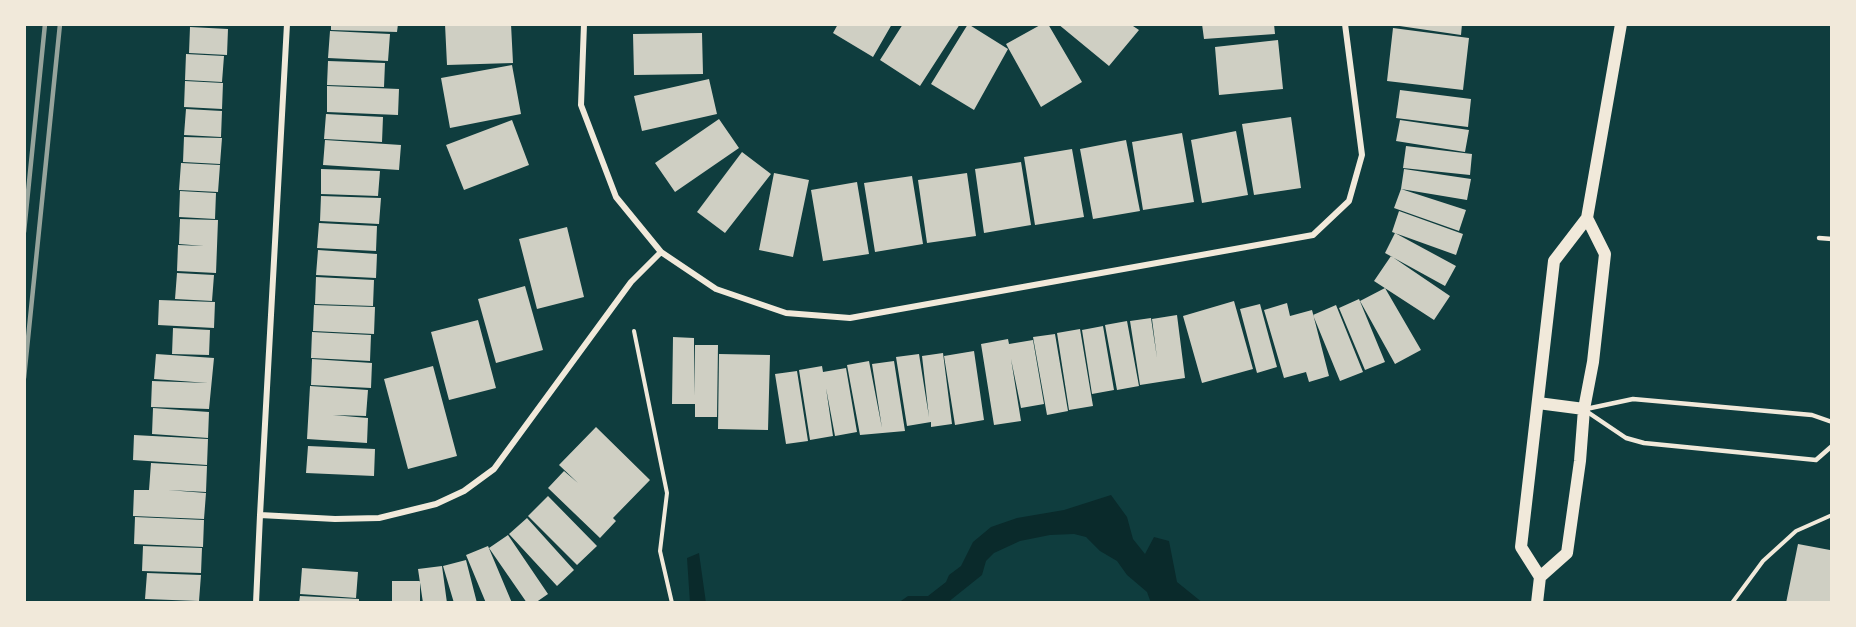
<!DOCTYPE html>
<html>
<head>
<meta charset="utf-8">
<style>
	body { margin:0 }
	#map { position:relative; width:1856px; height:627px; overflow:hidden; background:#0f3d3e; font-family:"Zilla Slab",serif }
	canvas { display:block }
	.frame { position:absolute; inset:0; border:26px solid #f1e9da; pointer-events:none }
</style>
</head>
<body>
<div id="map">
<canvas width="1856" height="627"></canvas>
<div class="frame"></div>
</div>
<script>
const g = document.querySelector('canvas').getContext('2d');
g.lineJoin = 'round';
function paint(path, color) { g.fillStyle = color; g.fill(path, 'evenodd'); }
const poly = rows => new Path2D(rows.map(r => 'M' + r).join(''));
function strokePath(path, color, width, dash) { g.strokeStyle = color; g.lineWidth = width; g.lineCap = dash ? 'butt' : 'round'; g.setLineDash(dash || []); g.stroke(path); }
paint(poly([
	[1111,495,1127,517,1133,539,1145,554,1154,537,1169,541,1177,582,1203,603,1151,603,1147,592,1127,575,1117,561,1100,551,1086,537,1074,534,1050,535,1020,541,994,553,986,561,982,575,947,603,898,603,908,596,928,596,946,582,949,575,961,566,973,542,991,527,1017,518,1064,510],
	[699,553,706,603,690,603,687,558]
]), '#0a2a2b');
paint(poly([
	[331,24,398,24,397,32,331,30],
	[445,24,511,24,513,63,447,65],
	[838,24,892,24,873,57,833,33],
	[903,24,960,24,920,86,880,60],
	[968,24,1008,49,974,110,931,84],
	[1042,24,1048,24,1082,82,1041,107,1006,44],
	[1058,24,1130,24,1139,30,1109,66],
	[1202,24,1274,24,1275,34,1204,39],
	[1386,24,1462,24,1461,35],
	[190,27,228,29,227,55,189,53],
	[1393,28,1469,38,1463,90,1387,81],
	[330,31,390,34,388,61,328,58],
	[702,33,703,74,634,75,633,34],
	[1278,40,1283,89,1219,95,1215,47],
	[186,54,224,56,222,82,185,80],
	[328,61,385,63,384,87,327,85],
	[512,65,521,114,450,128,441,78],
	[709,79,717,114,642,131,634,96],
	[185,81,223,83,222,109,184,107],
	[327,86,399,89,398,115,327,112],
	[1400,90,1471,99,1468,127,1396,118],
	[186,109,222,111,221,137,184,135],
	[326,114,383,117,382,142,324,139],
	[1291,117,1301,188,1254,195,1242,124],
	[719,119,739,148,675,192,655,163],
	[512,120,529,165,464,190,446,145],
	[1400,120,1469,130,1465,152,1396,141],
	[1236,131,1248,195,1202,203,1191,140],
	[1182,133,1194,202,1143,210,1132,142],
	[184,137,222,138,220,164,183,162],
	[325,140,401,145,399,170,323,165],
	[1126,140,1140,211,1093,219,1080,149],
	[1406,146,1472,154,1470,175,1403,168],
	[1072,149,1084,217,1035,225,1024,157],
	[742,152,771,174,725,233,697,212],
	[1021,162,1031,225,984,233,975,169],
	[181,163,220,165,218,192,179,190],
	[321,169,380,171,378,196,321,194],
	[1404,169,1471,179,1467,200,1401,189],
	[774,173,809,180,793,257,759,250],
	[967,173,976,236,927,243,918,180],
	[912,176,923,244,875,252,864,183],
	[857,182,869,254,823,261,811,190],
	[1401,189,1466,210,1459,231,1394,208],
	[180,191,216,193,215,219,179,217],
	[321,196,381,198,379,224,320,221],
	[1399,211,1463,234,1456,255,1392,232],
	[180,219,218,220,216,273,177,271,178,245,204,246,179,244],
	[319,223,377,226,376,251,317,248],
	[567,227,584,297,537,309,519,239],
	[1395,233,1456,266,1445,286,1385,253],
	[318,250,377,254,376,278,316,275],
	[1391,256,1450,296,1434,320,1374,281],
	[177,273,214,275,212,301,175,299],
	[316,277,374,280,373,306,315,304],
	[525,286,543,350,496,363,478,299],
	[1385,288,1421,350,1395,364,1360,301],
	[1359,299,1385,362,1365,370,1339,308],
	[159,300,215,302,214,328,158,325],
	[1234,301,1253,369,1202,383,1183,316],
	[1287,303,1290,316,1312,310,1329,376,1309,382,1306,372,1284,378,1264,310],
	[1260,304,1277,367,1257,373,1240,309],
	[314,305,375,307,374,334,313,331],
	[1336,305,1363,372,1340,381,1313,315],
	[1177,315,1185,378,1140,385,1130,321,1151,318,1157,358,1152,319],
	[478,320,496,388,449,400,431,332],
	[1127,321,1139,386,1117,390,1105,325],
	[1103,326,1114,390,1092,394,1082,330],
	[173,328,210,330,209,355,172,354],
	[1080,329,1093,406,1069,410,1057,333],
	[312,332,371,335,370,361,311,358],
	[1055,334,1068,411,1047,415,1033,337],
	[673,337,694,338,694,396,695,345,718,345,717,417,695,417,695,404,672,404],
	[1008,339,1009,344,1033,340,1044,404,1021,408,1011,359,1021,421,994,425,981,344],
	[974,351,984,420,955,425,944,356],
	[943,353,952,424,931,427,931,422,907,426,896,357,919,354,929,417,922,356],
	[156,354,214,358,209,409,151,407,152,381,208,383,154,379],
	[719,354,770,355,768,430,718,429],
	[312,359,372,363,371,388,311,385],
	[869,361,882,428,872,364,894,361,905,431,860,435,847,365],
	[433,366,457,456,408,469,384,379],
	[822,366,823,372,846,368,857,432,835,436,826,388,833,436,810,440,799,370],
	[797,371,808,441,786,444,775,374],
	[310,386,368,390,366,416,333,415,368,418,367,443,307,439],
	[153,408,209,412,208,438,152,434],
	[596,427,650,480,613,518,616,521,600,538,548,488,564,471,578,483,559,465],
	[134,435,208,439,207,465,133,460],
	[308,446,375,449,374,476,306,473],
	[151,463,207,466,206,492,168,490,206,493,204,519,133,516,134,490,149,490],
	[548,496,597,546,577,565,528,516],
	[135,517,204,520,203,547,134,544],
	[527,518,574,570,557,586,509,534],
	[508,535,548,594,535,603,527,603,489,548],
	[1798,544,1830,550,1832,603,1786,603],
	[143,546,202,548,201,573,142,571],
	[488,546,512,603,486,603,466,555],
	[466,560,477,603,454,603,443,566],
	[442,566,447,603,423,603,418,569],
	[302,568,358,572,356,598,300,594],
	[147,573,201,575,199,601,145,599],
	[392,581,420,581,420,603,392,603],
	[300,596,359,599,359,603,299,603]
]), '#cfcfc3');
strokePath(poly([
	[634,331,667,493,660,551,672,603],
	[1732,603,1763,561,1796,531,1832,515]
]), '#f1e9da', 4);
strokePath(poly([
	[1819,238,1832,239],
	[1586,409,1633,399,1812,415,1832,422],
	[1586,411,1626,438,1644,443,1816,460,1832,446]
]), '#f1e9da', 4.5);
strokePath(poly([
	[287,24,260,515,335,519,379,518,436,504,464,491,494,469,631,282,661,252],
	[584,24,581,105,616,197,661,252,716,289,786,313,850,318,1313,235,1349,201,1362,155,1345,24],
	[256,603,260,515]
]), '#f1e9da', 6);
strokePath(poly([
	[1538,403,1584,409],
	[1540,577,1521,547,1554,261,1587,218,1621,24],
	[1537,603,1540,577,1567,553,1580,461,1584,409,1593,362,1605,254,1587,218]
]), '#f1e9da', 12);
strokePath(poly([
	[24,232,45,24],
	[24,378,60,24]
]), '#97a49c', 4.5);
</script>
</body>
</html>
